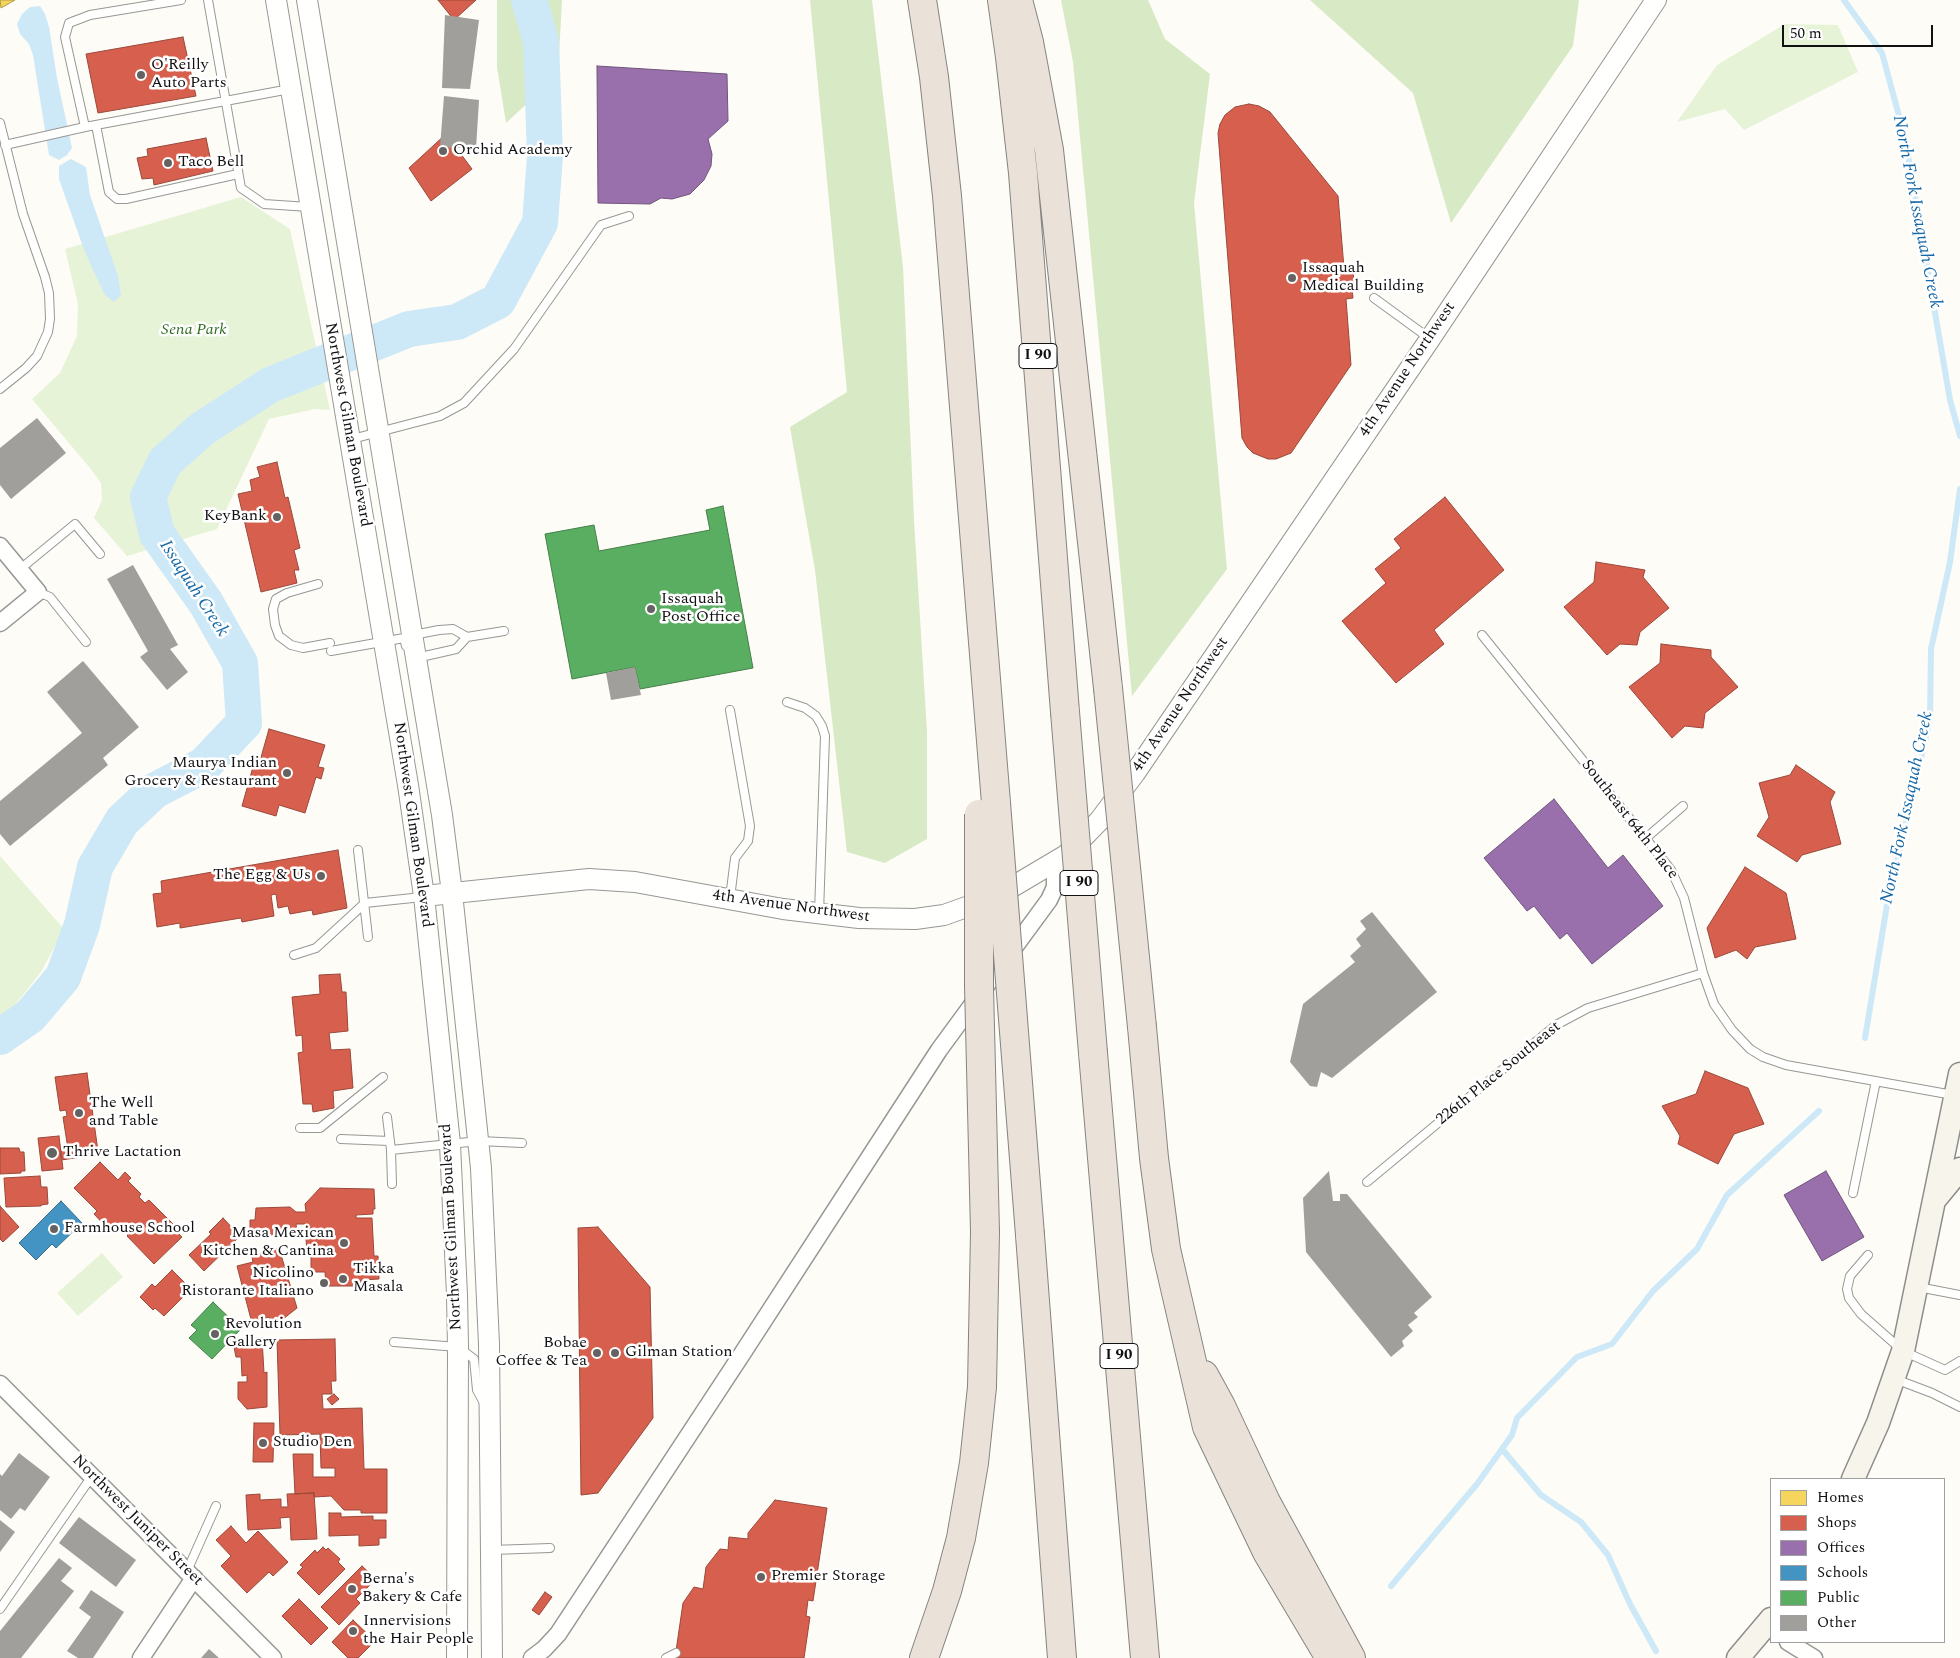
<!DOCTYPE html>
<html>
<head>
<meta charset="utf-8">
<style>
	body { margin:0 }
	#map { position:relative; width:1960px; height:1658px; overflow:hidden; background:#fdfcf7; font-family:Spectral,serif }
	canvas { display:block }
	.legend { position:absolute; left:1770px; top:1478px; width:175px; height:165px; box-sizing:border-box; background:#fff; border:1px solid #a0a0a0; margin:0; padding:6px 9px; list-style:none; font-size:15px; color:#111 }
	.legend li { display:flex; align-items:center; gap:10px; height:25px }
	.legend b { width:25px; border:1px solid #a0a0a0 }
	.scale { position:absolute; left:1782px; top:25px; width:151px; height:22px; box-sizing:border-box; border:2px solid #111; border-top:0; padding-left:6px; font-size:15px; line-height:18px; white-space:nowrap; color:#111; -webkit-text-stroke:4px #fff; paint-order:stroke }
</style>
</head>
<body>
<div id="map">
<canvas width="1960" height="1658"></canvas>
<ul class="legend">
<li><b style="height:14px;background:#f6d55c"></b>Homes</li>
<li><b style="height:14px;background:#d6604d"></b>Shops</li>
<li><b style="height:14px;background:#9970ab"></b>Offices</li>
<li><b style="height:14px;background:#4393c3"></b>Schools</li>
<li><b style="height:14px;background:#5aae61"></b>Public</li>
<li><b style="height:14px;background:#a19f9c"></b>Other</li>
</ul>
<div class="scale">50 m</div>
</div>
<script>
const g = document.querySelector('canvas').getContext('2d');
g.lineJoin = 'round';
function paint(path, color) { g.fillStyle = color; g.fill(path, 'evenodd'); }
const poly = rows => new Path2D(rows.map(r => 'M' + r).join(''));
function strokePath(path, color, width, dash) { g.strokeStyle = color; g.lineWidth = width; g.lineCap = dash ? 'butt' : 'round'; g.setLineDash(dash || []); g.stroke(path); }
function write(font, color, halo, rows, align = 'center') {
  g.font = font + ' Spectral,serif'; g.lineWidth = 5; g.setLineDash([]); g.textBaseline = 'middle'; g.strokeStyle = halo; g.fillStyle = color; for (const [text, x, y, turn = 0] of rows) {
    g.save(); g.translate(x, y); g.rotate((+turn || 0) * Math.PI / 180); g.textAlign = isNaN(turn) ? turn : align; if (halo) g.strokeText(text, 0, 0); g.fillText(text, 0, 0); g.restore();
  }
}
paint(poly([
	[1785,24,1838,25,1858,72,1744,130,1725,109,1677,122,1717,65],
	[241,197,290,229,330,410,315,409,269,419,217,529,127,556,94,518,102,500,101,483,90,468,32,399,60,373,77,336,78,304,65,249],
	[0,856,64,929,41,972,8,1014,0,1020],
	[102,1253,123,1277,78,1316,57,1293]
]), '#e7f3d7');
paint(poly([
	[497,0,562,0,558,75,506,123,497,67],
	[810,0,872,0,903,267,914,520,927,732,927,839,885,863,847,852,815,570,790,427,847,392],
	[1061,0,1148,0,1165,39,1210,74,1194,203,1227,569,1132,696,1073,62],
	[1310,0,1579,0,1573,46,1451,223,1413,93]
]), '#d8eac5');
paint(poly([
	[40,6,45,14,49,27,57,78,72,148,67,155,59,160,49,155,33,55,29,44,20,34,17,24,22,14,30,7],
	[71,159,86,167,90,195,118,276,121,295,114,302,105,295,94,272,83,247,59,179,59,166]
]), '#cde8f7');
const homes = poly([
	[0,0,15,0,1,8,0,0]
]);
paint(homes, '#f6d55c');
strokePath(homes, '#b19a46', 1);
const shops = poly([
	[438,0,476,0,454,20,438,0],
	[183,37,196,96,98,113,86,54,183,37],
	[1249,104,1259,106,1270,112,1338,196,1344,268,1353,268,1354,288,1352,288,1353,298,1346,299,1351,365,1291,453,1276,459,1268,459,1253,453,1247,447,1242,438,1218,133,1220,124,1225,115,1235,107,1249,104],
	[446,134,472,169,431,201,409,168,446,134],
	[206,138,213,171,154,185,153,178,142,179,137,158,148,156,147,149,206,138],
	[277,462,285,498,288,497,300,548,294,550,299,570,294,570,297,583,261,592,238,494,252,491,250,480,260,477,257,467,277,462],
	[1445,497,1504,570,1434,630,1444,644,1396,683,1342,621,1386,583,1375,569,1401,548,1394,539,1445,497],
	[1596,562,1645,570,1643,577,1669,608,1640,632,1637,645,1620,644,1607,655,1564,607,1594,582,1596,562],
	[1661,644,1711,650,1711,657,1738,687,1705,713,1703,728,1685,726,1672,738,1629,687,1660,663,1661,644],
	[269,729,325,745,318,767,324,768,321,779,316,777,305,813,279,805,276,816,242,806,253,767,258,768,269,729],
	[1796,765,1835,792,1830,802,1841,844,1802,855,1797,862,1757,836,1769,817,1759,783,1790,775,1796,765],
	[338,850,347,908,313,915,312,910,290,914,288,906,278,908,276,894,271,895,274,916,242,922,241,918,180,928,180,923,157,927,153,894,162,893,161,881,338,850],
	[1745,867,1786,893,1796,939,1755,947,1747,959,1736,950,1715,958,1707,928,1745,867],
	[340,974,342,992,346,992,348,1031,329,1033,331,1050,350,1049,353,1088,333,1091,334,1108,313,1112,312,1104,303,1104,298,1053,303,1052,302,1035,296,1036,292,997,320,994,319,975,340,974],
	[1705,1071,1748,1088,1764,1124,1734,1134,1718,1164,1678,1144,1680,1136,1662,1106,1696,1094,1705,1071],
	[87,1073,98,1151,96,1151,96,1155,61,1160,60,1150,68,1149,63,1117,67,1116,66,1110,60,1111,55,1077,87,1073],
	[59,1136,63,1169,42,1171,38,1138,59,1136],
	[0,1148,19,1148,20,1152,24,1152,25,1171,21,1171,21,1173,0,1174,0,1148],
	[100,1162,118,1180,125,1172,131,1178,128,1181,141,1194,139,1197,145,1203,149,1200,173,1224,171,1226,182,1237,154,1264,127,1236,128,1235,122,1229,120,1232,114,1226,109,1230,94,1214,97,1211,74,1188,100,1162],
	[40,1176,41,1187,47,1187,48,1204,41,1205,41,1206,6,1207,4,1178,40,1176],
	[320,1188,374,1189,375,1209,373,1209,373,1214,356,1215,356,1218,372,1218,374,1256,378,1256,379,1279,361,1280,361,1286,326,1286,325,1272,311,1272,311,1254,307,1253,306,1239,310,1235,310,1230,305,1224,296,1224,297,1233,250,1237,250,1220,255,1220,256,1208,290,1207,296,1212,306,1212,305,1204,320,1188],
	[0,1206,19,1227,3,1242,0,1239,0,1206],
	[223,1218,240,1236,204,1271,189,1255,211,1234,209,1232,223,1218],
	[598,1227,650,1287,653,1418,598,1493,581,1495,578,1228,598,1227],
	[279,1248,297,1308,273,1327,269,1317,252,1323,237,1266,253,1262,252,1257,279,1248],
	[172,1270,191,1289,164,1316,155,1308,153,1310,140,1297,152,1284,155,1287,172,1270],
	[262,1338,264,1373,267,1372,267,1407,247,1409,238,1399,238,1382,247,1382,247,1375,242,1376,241,1357,236,1357,234,1347,240,1347,239,1339,262,1338],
	[335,1339,336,1381,331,1381,332,1394,322,1394,323,1409,362,1408,364,1469,387,1469,387,1513,361,1513,361,1510,344,1510,331,1496,314,1497,314,1493,295,1494,293,1454,313,1454,313,1477,335,1477,335,1468,321,1468,320,1434,280,1435,277,1340,335,1339],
	[334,1394,339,1399,332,1405,327,1399,334,1394],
	[254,1423,274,1423,273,1462,253,1462,254,1423],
	[314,1493,317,1539,291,1540,290,1517,280,1518,281,1528,248,1530,246,1495,260,1494,260,1500,281,1499,281,1507,288,1507,287,1494,314,1493],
	[775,1500,827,1508,813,1601,808,1600,806,1616,810,1617,804,1658,675,1658,683,1603,694,1587,703,1589,706,1567,720,1549,728,1550,729,1537,748,1539,748,1533,775,1500],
	[329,1513,341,1513,341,1517,373,1516,373,1520,386,1520,386,1538,379,1538,379,1545,359,1546,359,1535,329,1536,329,1513],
	[231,1526,246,1543,258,1531,288,1562,273,1576,269,1572,247,1593,221,1566,231,1556,216,1540,231,1526],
	[323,1547,326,1550,328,1548,340,1559,338,1562,345,1569,319,1595,297,1573,303,1567,300,1565,315,1550,317,1553,323,1547],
	[362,1566,376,1579,356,1599,360,1603,339,1625,321,1607,362,1566],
	[545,1592,552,1597,539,1615,532,1610,545,1592],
	[299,1599,328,1628,311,1645,282,1616,299,1599],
	[353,1620,375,1641,358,1658,348,1658,332,1642,353,1620]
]);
paint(shops, '#d6604d');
strokePath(shops, '#9b483b', 1);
const offices = poly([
	[597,66,727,74,728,121,708,139,712,154,711,166,704,180,690,194,672,199,661,198,650,204,598,203,597,66],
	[1554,799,1608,868,1623,855,1663,906,1592,964,1567,933,1560,939,1534,906,1527,911,1484,858,1554,799],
	[1826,1171,1864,1237,1822,1261,1784,1195,1826,1171]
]);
paint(offices, '#9970ab');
strokePath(offices, '#70547d', 1);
const schools = poly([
	[61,1201,82,1223,56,1248,52,1244,36,1260,19,1243,61,1201]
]);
paint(schools, '#4393c3');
strokePath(schools, '#346c8e', 1);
const public = poly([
	[723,506,753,668,640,689,635,667,572,679,545,534,594,525,599,551,710,530,706,510,723,506],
	[213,1302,241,1329,212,1359,189,1338,197,1330,191,1325,213,1302]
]);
paint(public, '#5aae61');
strokePath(public, '#447f49', 1);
strokePath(poly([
	[1844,0,1882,53,1905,138,1950,400,1960,436],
	[1865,1038,1887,905,1930,719,1931,649,1950,562,1960,489],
	[1502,1449,1541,1495,1581,1522,1608,1555,1630,1604,1656,1651],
	[1391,1586,1477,1484,1512,1435,1517,1418,1577,1357,1612,1344,1653,1291,1697,1249,1727,1195,1819,1111]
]), '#cde8f7', 6);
strokePath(poly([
	[0,1037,30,1016,63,977,82,925,95,867,122,821,154,791,204,765,244,723,240,663,206,603,157,534,148,497,165,462,202,429,270,385,409,329,457,322,498,301,540,223,545,156,541,41,529,0]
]), '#cde8f7', 36);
paint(poly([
	[445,15,479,20,470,89,442,88],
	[444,96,479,100,476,149,440,147],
	[37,418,66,453,11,499,0,485,0,448],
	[133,565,178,645,170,649,188,672,167,690,140,657,148,651,107,579],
	[83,661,139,727,103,758,108,765,10,846,0,834,0,801,82,733,47,692],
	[635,667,641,695,611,700,606,673],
	[1372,912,1437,992,1332,1078,1321,1072,1317,1087,1310,1086,1290,1062,1303,1004,1355,962,1350,956,1361,946,1356,939,1366,929,1360,921],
	[1329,1171,1333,1201,1340,1201,1340,1194,1347,1194,1432,1297,1414,1313,1418,1317,1408,1325,1413,1331,1402,1341,1404,1346,1391,1357,1306,1252,1303,1198],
	[19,1453,50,1477,25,1511,20,1508,11,1519,0,1510,0,1474,2,1476],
	[79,1517,136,1560,116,1587,59,1543],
	[0,1520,15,1532,0,1552],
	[59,1558,72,1568,61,1581,74,1591,21,1658,0,1658,0,1631],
	[91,1590,124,1612,93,1658,78,1658,67,1651,91,1617,79,1608],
	[209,1649,219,1658,201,1658]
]), '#a19f9c');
const service = poly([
	[208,0,241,188,264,204,309,207],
	[0,123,23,214,45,277,49,293,50,319,48,332,37,356,26,368,0,389],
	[96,125,109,192,117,199,126,199,238,174],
	[85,127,65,37,69,23,90,15,181,0],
	[5,145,85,127,290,89],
	[1374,298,1429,338],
	[352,439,440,416,464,403,514,349,601,225,629,216],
	[19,570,75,524,100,554],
	[318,584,287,593,276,599,273,609,275,625,279,636,291,645,303,648,330,643],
	[38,592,50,597,86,642],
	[413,635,439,630,453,629,467,637],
	[1482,635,1671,870,1684,898,1703,973,1714,1004,1732,1030,1750,1049,1763,1057,1786,1065,1953,1095],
	[331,651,404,638,406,646],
	[416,658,456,649,467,637,504,631],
	[787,702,805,708,816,716,822,726,825,736,819,913],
	[1646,838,1683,806],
	[358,850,368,937],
	[730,898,735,858,748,841,750,826,730,710],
	[294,955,316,948,365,903,422,897],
	[387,1117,391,1150,392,1184],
	[300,1128,320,1128,383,1077],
	[341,1139,389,1141],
	[391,1150,479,1141,522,1143],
	[1367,1182,1556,1025,1588,1008,1703,973],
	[1853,1193,1876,1081],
	[1868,1255,1850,1276,1847,1289,1849,1298,1861,1314,1903,1351,1945,1370,1960,1361],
	[1918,1287,1960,1295],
	[394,1342,458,1347,474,1359,477,1390,484,1403],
	[1895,1379,1932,1393,1960,1407],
	[492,1550,550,1548],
	[187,1571,216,1506],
	[0,1609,92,1476],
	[666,1658,676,1653]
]);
const minor = poly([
	[0,546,38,592,0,623],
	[0,1384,273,1658],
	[1788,1642,1814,1658],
	[141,1658,194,1578],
	[532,1658,544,1649,558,1634,742,1354,939,1050,1049,900,1055,887,1055,862]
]);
const tertiary = poly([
	[276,0,408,785,424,896,450,1144,457,1295,458,1347,457,1658],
	[307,0,442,815,452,893,481,1168,489,1344,492,1658],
	[424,896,589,879,635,882,783,909,859,918,915,919,944,915,997,896,1066,855,1099,821,1135,773,1430,339,1656,0]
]);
const secondary = poly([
	[1937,1197,1960,1169],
	[1853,1479,1878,1423,1903,1351,1960,1074],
	[1738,1658,1771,1619]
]);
const motorway = poly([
	[922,0,934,77,947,196,996,803],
	[1002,0,1010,57,1023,173,1065,712],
	[1018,0,1029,42,1049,150,1108,688],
	[1142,1027,1154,1158,1166,1249,1207,1427,1267,1552,1330,1658],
	[1093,1053,1145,1658],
	[1030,1235,1062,1658],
	[1204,1375,1221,1406,1266,1502,1351,1658],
	[924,1658,947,1591,961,1538,974,1463,982,1387,985,1232]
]);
strokePath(service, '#979795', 10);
strokePath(minor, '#979795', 19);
strokePath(tertiary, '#979795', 22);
strokePath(secondary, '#8e8d8b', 25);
strokePath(motorway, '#858482', 30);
strokePath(service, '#fffffe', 8);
strokePath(minor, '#fffffe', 16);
strokePath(tertiary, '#fffffe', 20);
strokePath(secondary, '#f6f4eb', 22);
strokePath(motorway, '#eae1d8', 28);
const motorwayBridge = poly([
	[1108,688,1142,1027],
	[1065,712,1093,1053],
	[996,803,1030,1235],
	[979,814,979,986,985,1232]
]);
strokePath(motorwayBridge, '#858482', 30, []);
strokePath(motorwayBridge, '#eae1d8', 28);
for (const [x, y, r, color] of [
	[141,75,5,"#646362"],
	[443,151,5,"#646362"],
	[168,163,5,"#646362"],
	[1292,278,5,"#646362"],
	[277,517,5,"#646362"],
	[651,609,5,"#646362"],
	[287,773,5,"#646362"],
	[321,876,5,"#646362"],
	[79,1113,5,"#646362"],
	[52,1153,6,"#646362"],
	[54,1229,5,"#646362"],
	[344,1243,5,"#646362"],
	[343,1279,5,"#646362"],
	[324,1283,5,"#646362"],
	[215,1334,5,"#646362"],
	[597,1353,5,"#646362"],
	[615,1353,5,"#646362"],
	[263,1443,5,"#646362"],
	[761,1577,5,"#646362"],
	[352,1589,5,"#646362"],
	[353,1631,5,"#646362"]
]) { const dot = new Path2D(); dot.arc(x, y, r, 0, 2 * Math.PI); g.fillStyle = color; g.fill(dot); strokePath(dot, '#fff', 2); }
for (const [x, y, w] of [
	[1038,356,38],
	[1079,883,38],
	[1119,1356,38]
]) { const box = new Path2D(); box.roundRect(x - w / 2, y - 12.5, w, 25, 4); g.fillStyle = '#fff'; g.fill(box); strokePath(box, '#111', 1); }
write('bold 15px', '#111', null, [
	["I 90",1038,356],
	["I 90",1079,883],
	["I 90",1119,1356]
]);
write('16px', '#111', '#fff', [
	["O'Reilly",151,66],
	["Auto Parts",151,84],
	["Orchid Academy",453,151],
	["Taco Bell",178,163],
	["Issaquah",1302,269],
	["Medical Building",1302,287],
	["KeyBank",267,517,"right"],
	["Issaquah",661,600],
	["Post Office",661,618],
	["Maurya Indian",277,764,"right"],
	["Grocery & Restaurant",277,782,"right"],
	["The Egg & Us",311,876,"right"],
	["The Well",89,1104],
	["and Table",89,1122],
	["Thrive Lactation",63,1153],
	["Farmhouse School",64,1229],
	["Masa Mexican",334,1234,"right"],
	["Kitchen & Cantina",334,1252,"right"],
	["Tikka",353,1270],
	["Masala",353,1288],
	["Nicolino",314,1274,"right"],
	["Ristorante Italiano",314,1292,"right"],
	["Revolution",225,1325],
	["Gallery",225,1343],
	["Bobae",587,1344,"right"],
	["Coffee & Tea",587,1362,"right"],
	["Gilman Station",625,1353],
	["Studio Den",273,1443],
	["Premier Storage",771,1577],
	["Berna's",362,1580],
	["Bakery & Cafe",362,1598],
	["Innervisions",363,1622],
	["the Hair People",363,1640]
], 'left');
write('italic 16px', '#2f6b1f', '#fff', [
	["Sena Park",194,331]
]);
write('16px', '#111', '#fff', [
	["4th Avenue Northwest",1408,370,-56],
	["Northwest Gilman Boulevard",347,425,80],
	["4th Avenue Northwest",1181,705,-56],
	["Southeast 64th Place",1629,820,52],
	["Northwest Gilman Boulevard",412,825,82],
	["4th Avenue Northwest",791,907,8],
	["226th Place Southeast",1499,1074,-39],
	["Northwest Gilman Boulevard",452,1227,-93],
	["Northwest Juniper Street",137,1521,45]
]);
write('italic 18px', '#1768a6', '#fff', [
	["North Fork Issaquah Creek",1916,212,79],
	["Issaquah Creek",193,589,57],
	["North Fork Issaquah Creek",1908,808,-78]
]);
</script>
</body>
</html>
